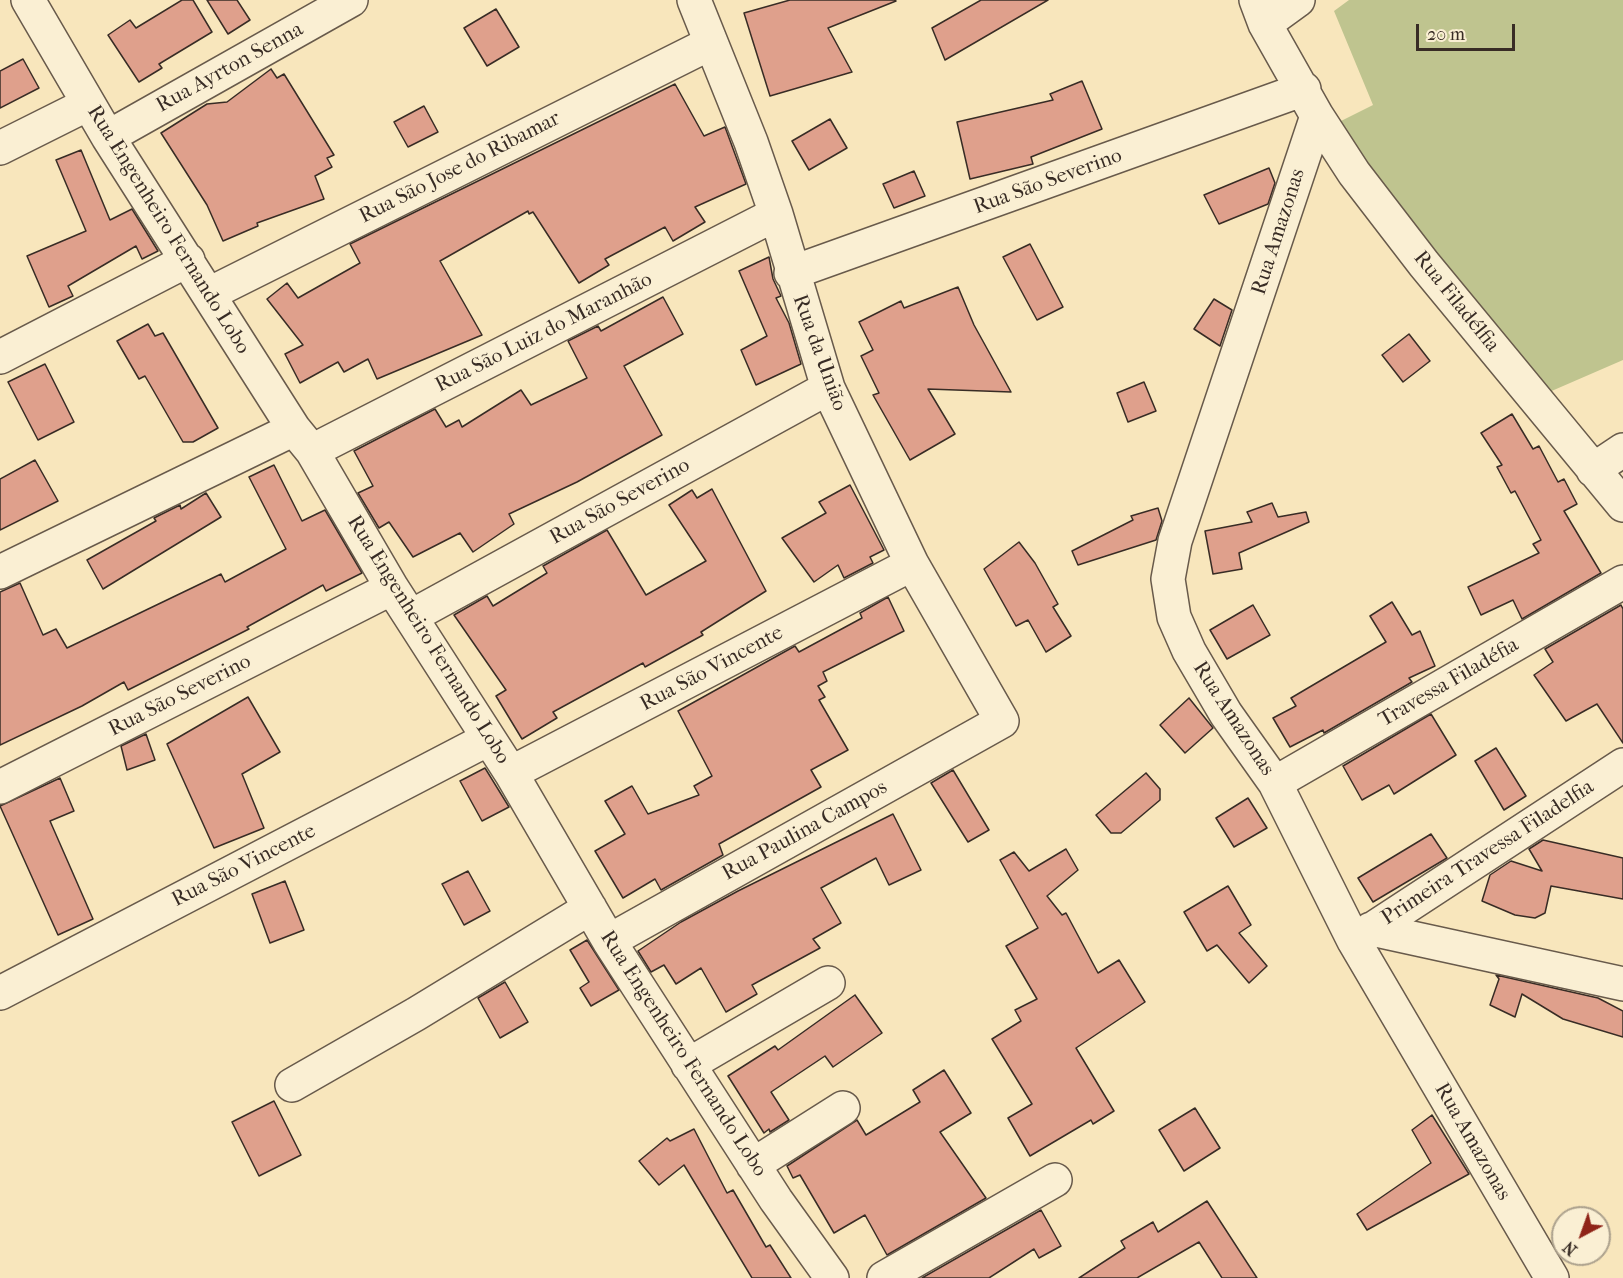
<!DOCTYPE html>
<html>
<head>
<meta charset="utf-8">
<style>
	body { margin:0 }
	#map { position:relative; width:1623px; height:1278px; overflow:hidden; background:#f8e6bc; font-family:"IM FELL French Canon",serif }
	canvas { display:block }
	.north { position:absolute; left:1551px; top:1206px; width:60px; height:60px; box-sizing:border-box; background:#faefd3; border:2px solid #aca18d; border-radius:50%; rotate:221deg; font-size:16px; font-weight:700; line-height:24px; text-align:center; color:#382c25 }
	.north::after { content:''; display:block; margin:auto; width:21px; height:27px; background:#8f2418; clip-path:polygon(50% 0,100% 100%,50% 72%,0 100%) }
	.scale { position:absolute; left:1416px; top:24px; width:99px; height:27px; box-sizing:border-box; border:3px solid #382c25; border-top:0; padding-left:8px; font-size:18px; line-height:21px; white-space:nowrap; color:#382c25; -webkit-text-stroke:4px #faefd3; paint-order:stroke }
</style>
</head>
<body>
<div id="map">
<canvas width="1623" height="1278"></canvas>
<div class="north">N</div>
<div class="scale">20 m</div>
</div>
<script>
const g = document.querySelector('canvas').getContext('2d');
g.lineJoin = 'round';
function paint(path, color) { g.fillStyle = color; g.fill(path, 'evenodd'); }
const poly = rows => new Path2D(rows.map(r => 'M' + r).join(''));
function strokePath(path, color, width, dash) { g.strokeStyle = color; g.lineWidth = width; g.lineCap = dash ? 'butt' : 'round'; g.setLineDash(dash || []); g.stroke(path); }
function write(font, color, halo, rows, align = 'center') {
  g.font = font + ' "IM FELL French Canon",serif'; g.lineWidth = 5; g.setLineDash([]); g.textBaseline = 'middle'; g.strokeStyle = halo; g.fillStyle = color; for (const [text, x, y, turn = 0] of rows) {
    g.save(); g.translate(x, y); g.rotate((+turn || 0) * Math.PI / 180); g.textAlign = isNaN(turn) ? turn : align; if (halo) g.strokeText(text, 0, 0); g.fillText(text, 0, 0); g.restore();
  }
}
paint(poly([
	[1349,0,1623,0,1623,360,1547,393,1373,178,1341,121,1373,105,1334,11]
]), '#bfc48f');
const building = poly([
	[182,0,193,0,212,32,159,64,162,68,139,82,108,35,130,20,136,28,182,0],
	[207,0,237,0,250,20,228,34,207,0],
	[790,0,895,0,896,1,828,28,852,72,770,96,744,13,790,0],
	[981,0,1048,0,945,60,932,28,981,0],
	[496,9,519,47,487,66,464,28,496,9],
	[23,59,39,88,0,108,0,71,23,59],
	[271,69,277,78,284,74,334,155,327,158,332,167,315,176,324,199,257,223,258,226,223,241,207,205,161,133,207,104,227,102,271,69],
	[1082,81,1102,129,1031,157,1033,164,970,179,957,122,1053,100,1050,94,1082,81],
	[675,84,704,136,725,127,746,184,695,207,705,222,673,241,665,227,605,259,609,265,579,283,533,212,529,214,528,211,440,261,482,335,377,379,368,359,344,372,338,362,300,383,285,354,303,345,267,299,287,283,298,298,360,263,350,244,675,84],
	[424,106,438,132,408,147,394,122,424,106],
	[830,119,847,148,809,170,792,141,830,119],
	[81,150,110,220,132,209,158,251,142,259,136,246,68,286,73,296,49,307,27,256,86,231,56,160,81,150],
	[1269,168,1275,183,1268,204,1219,224,1204,195,1269,168],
	[914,171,925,196,894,208,883,184,914,171],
	[1030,244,1063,307,1037,320,1003,257,1030,244],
	[769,257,773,279,781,296,776,298,789,323,801,364,756,385,741,350,767,336,739,271,769,257],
	[958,287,974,325,1011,392,928,389,955,434,910,460,873,395,879,393,861,356,873,350,859,322,901,301,904,308,958,287],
	[663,297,683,334,624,366,662,435,577,482,509,514,514,524,473,552,460,533,413,557,389,522,379,528,358,493,373,486,354,451,435,409,446,427,459,420,462,427,521,390,531,405,587,378,568,341,598,326,601,331,663,297],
	[1214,299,1232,310,1220,346,1194,329,1214,299],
	[148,324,155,336,163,333,218,428,193,442,183,442,145,376,139,379,117,341,148,324],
	[1409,334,1430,361,1403,382,1382,355,1409,334],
	[45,364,74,422,38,440,8,382,45,364],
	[1144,382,1156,411,1128,422,1117,393,1144,382],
	[1512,414,1533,449,1539,446,1558,482,1564,479,1577,504,1564,511,1601,573,1522,619,1513,600,1481,615,1468,587,1539,553,1533,544,1541,540,1515,491,1511,493,1497,467,1502,465,1481,433,1512,414],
	[35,460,58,501,0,530,0,479,35,460],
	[274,465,302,521,325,510,362,573,326,591,323,585,247,627,249,629,128,690,124,682,82,706,0,745,0,592,20,583,43,635,56,629,67,648,221,574,225,582,286,549,249,477,274,465],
	[850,485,884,550,870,557,873,563,844,578,838,565,814,582,782,538,826,513,819,502,850,485],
	[712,489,766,591,701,632,703,635,645,667,643,663,553,712,557,718,522,739,496,696,506,690,454,615,487,596,493,606,547,573,543,566,607,530,646,595,706,561,669,505,692,490,697,498,712,489],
	[206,493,221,517,103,589,87,560,156,521,154,518,180,505,181,509,206,493],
	[1272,503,1278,517,1306,512,1309,522,1239,553,1242,569,1213,574,1205,531,1252,522,1247,512,1272,503],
	[1158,508,1162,521,1156,540,1078,565,1072,551,1133,520,1131,516,1158,508],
	[1019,542,1035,563,1058,604,1053,607,1071,636,1046,652,1028,620,1016,626,984,569,1019,542],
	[888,597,904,631,823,672,827,681,818,686,825,697,819,700,848,750,811,770,821,787,719,844,723,855,661,890,655,879,623,898,595,851,625,834,605,801,632,786,648,814,699,795,694,786,712,776,678,711,795,646,799,652,862,618,860,613,888,597],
	[1392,602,1412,635,1420,631,1435,666,1409,678,1412,682,1324,733,1323,730,1290,747,1273,718,1296,706,1291,698,1386,642,1370,616,1392,602],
	[1253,605,1270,635,1227,659,1210,630,1253,605],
	[1621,605,1623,609,1623,743,1597,704,1566,721,1534,675,1553,662,1545,649,1621,605],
	[248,697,280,752,242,774,264,828,214,848,167,744,248,697],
	[1189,698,1213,728,1185,753,1160,725,1189,698],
	[1431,714,1456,755,1394,794,1389,785,1362,800,1343,766,1431,714],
	[146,734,155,760,127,770,121,746,146,734],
	[1496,748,1526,796,1504,810,1475,761,1496,748],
	[485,768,509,807,482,821,460,781,485,768],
	[953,770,989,830,968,842,931,783,953,770],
	[1146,773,1160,789,1160,800,1121,833,1111,833,1096,815,1146,773],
	[60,778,74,811,50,821,93,919,58,935,0,806,60,778],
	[1248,798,1267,828,1234,847,1216,818,1248,798],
	[893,814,921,870,889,885,876,858,821,888,841,923,813,939,820,948,752,985,757,994,726,1012,701,968,676,984,664,965,651,972,638,951,681,922,738,891,893,814],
	[1431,834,1447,858,1373,902,1358,878,1431,834],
	[1543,840,1623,858,1623,899,1551,886,1545,913,1535,918,1515,915,1482,901,1490,875,1511,861,1542,871,1529,849,1543,840],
	[1066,849,1078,870,1047,896,1062,915,1066,913,1098,973,1119,960,1145,1002,1076,1048,1114,1111,1093,1124,1091,1120,1030,1156,1008,1118,1032,1104,992,1039,1021,1021,1015,1010,1037,999,1006,946,1038,928,1000,860,1014,852,1029,871,1066,849],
	[468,871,490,911,464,925,442,884,468,871],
	[285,881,304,930,270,943,252,894,285,881],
	[1228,886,1251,925,1239,933,1267,966,1249,983,1217,945,1207,951,1184,912,1228,886],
	[587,940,619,990,591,1006,580,988,589,982,570,950,587,940],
	[1496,975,1598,998,1623,1011,1623,1037,1563,1019,1522,994,1515,1017,1490,1005,1499,979,1496,975],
	[505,982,528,1022,500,1038,478,998,505,982],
	[855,995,882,1033,833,1067,825,1056,771,1092,789,1120,770,1132,769,1129,764,1133,728,1076,775,1046,778,1050,855,995],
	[944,1070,971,1113,940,1132,986,1198,887,1255,865,1215,834,1233,800,1175,793,1178,787,1166,857,1120,866,1135,920,1102,913,1090,944,1070],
	[274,1101,301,1155,259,1176,232,1122,274,1101],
	[1195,1108,1220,1148,1184,1171,1159,1130,1195,1108],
	[1432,1115,1469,1174,1367,1230,1357,1214,1431,1163,1412,1130,1432,1115],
	[694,1129,727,1193,733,1190,766,1247,770,1245,791,1278,752,1278,684,1165,659,1185,639,1161,667,1138,670,1141,694,1129],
	[1207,1201,1257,1278,1222,1278,1199,1242,1137,1278,1079,1278,1125,1248,1121,1241,1153,1222,1158,1232,1207,1201],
	[1041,1210,1061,1246,1039,1258,1034,1249,989,1278,922,1278,1041,1210]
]);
paint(building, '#dfa08c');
strokePath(building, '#382c25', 1.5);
const minor = poly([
	[28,0,108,137,294,429,312,451,392,588,511,773,609,941,776,1200,832,1278],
	[1256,0,1265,24,1317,116,1354,173,1424,264,1623,505],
	[1265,24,1298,0],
	[1317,116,1175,541,1168,579,1174,617,1189,651,1226,714,1275,783,1354,941,1552,1278],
	[108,137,351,0],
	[0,148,88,104],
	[791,273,1304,89],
	[209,294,711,43],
	[0,357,188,260],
	[312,451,776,214],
	[1593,470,1623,450],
	[0,572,294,429],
	[412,616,828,388],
	[511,773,912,564],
	[1275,783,1623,582],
	[0,787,392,588],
	[1371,929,1623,984],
	[609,941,1002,721,912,564,828,388,776,214,751,142,694,0],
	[1354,941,1623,765],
	[0,993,488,739],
	[688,1065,828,983],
	[292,1085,416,1014,590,908],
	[753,1165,843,1108],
	[884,1278,1055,1180]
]);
strokePath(minor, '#685a4b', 36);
strokePath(minor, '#faefd3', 33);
write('21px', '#382c25', '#faefd3', [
	["Rua Ayrton Senna",230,68,-29],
	["Rua São Jose do Ribamar",460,168,-27],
	["Rua São Severino",1048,182,-20],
	["Rua Engenheiro Fernando Lobo",168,230,58],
	["Rua Amazonas",1279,232,-72],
	["Rua Filadélfia",1456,302,51],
	["Rua São Luiz do Maranhão",544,333,-27],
	["Rua da União",819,353,70],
	["Rua São Severino",620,502,-29],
	["Rua Engenheiro Fernando Lobo",428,640,58],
	["Rua São Vincente",712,669,-28],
	["Travessa Filadéfia",1449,683,-30],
	["Rua São Severino",180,696,-27],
	["Rua Amazonas",1233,719,57],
	["Rua Paulina Campos",805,831,-29],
	["Primeira Travessa Filadelfia",1488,853,-33],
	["Rua São Vincente",244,866,-27],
	["Rua Engenheiro Fernando Lobo",683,1054,57],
	["Rua Amazonas",1472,1142,60]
]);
</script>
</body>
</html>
